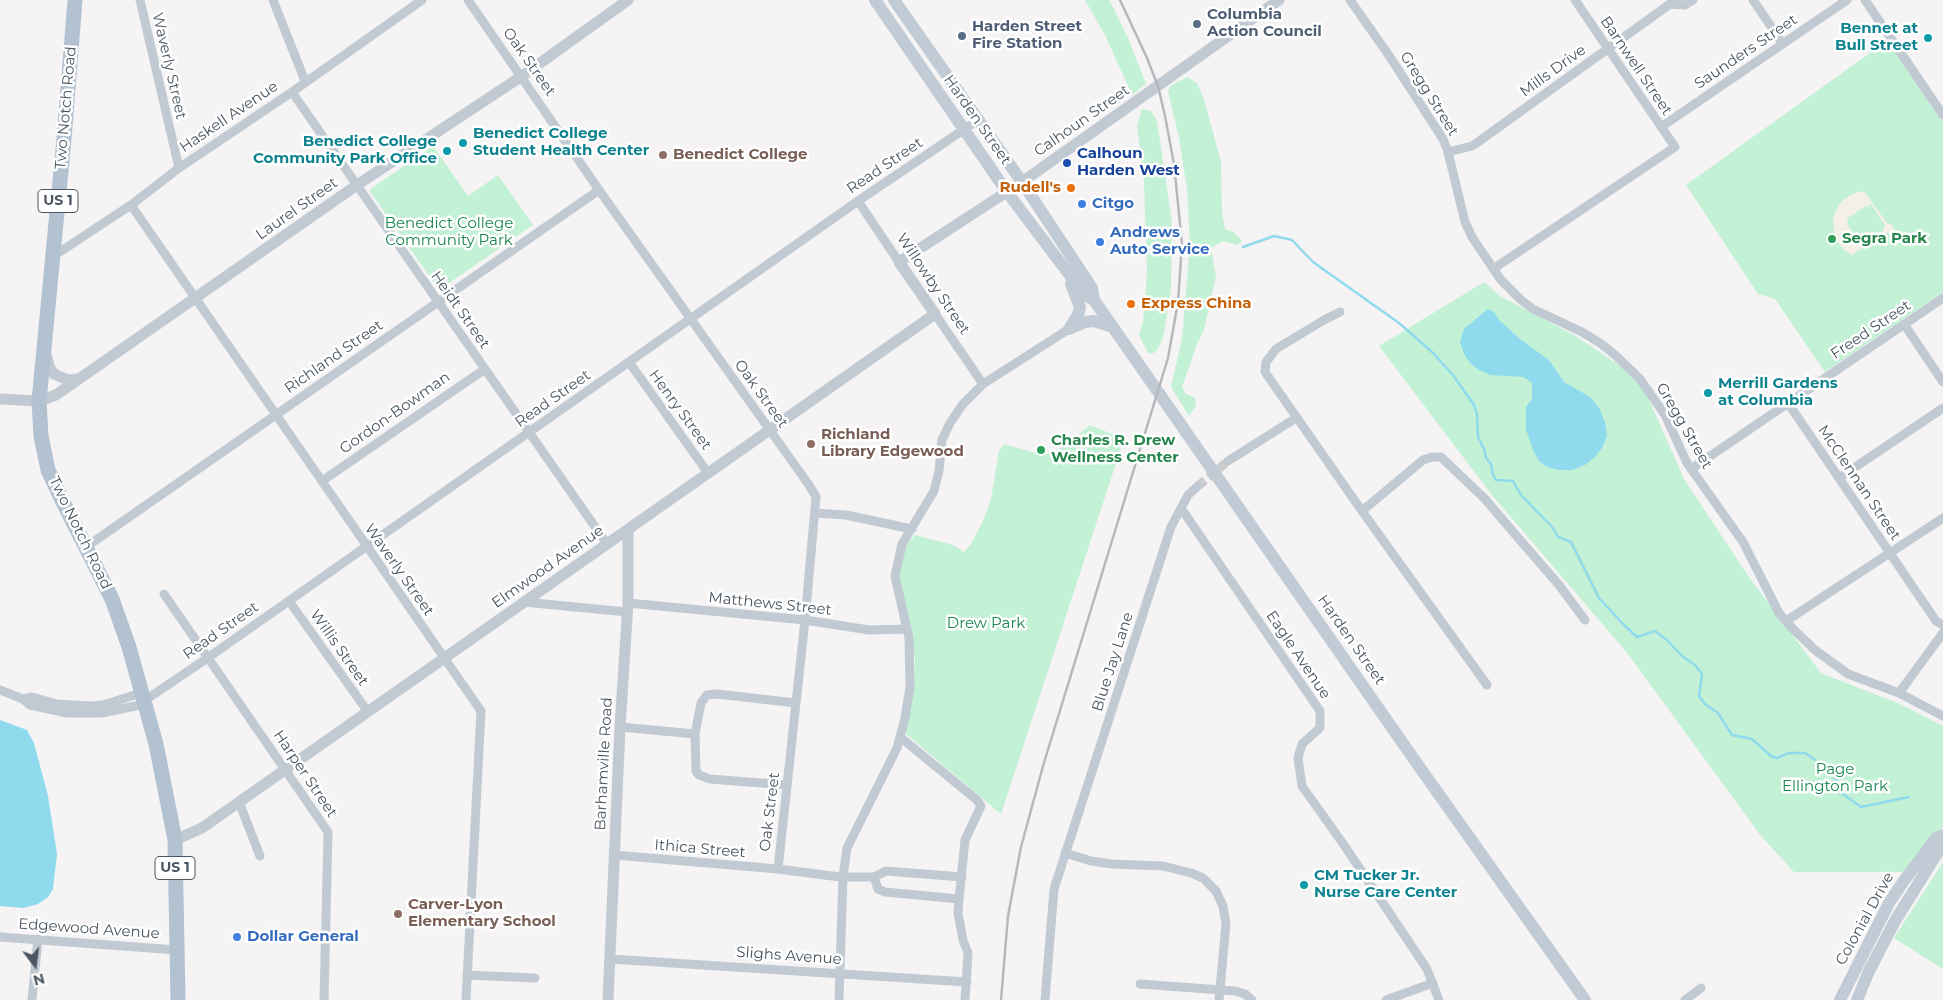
<!DOCTYPE html>
<html>
<head>
<meta charset="utf-8">
<style>
	body { margin:0 }
	#map { position:relative; width:1943px; height:1000px; overflow:hidden; background:#f5f3f3; font-family:Montserrat,sans-serif }
	canvas { display:block }
	.north { position:absolute; left:10px; top:940px; width:50px; height:50px; -webkit-text-stroke:4px #fff; paint-order:stroke; rotate:165deg; font-size:14px; font-weight:700; line-height:20px; text-align:center; color:#4a5661 }
	.north::after { content:''; display:block; margin:auto; width:18px; height:22px; background:#4a5661; clip-path:polygon(50% 0,100% 100%,50% 72%,0 100%) }
</style>
</head>
<body>
<div id="map">
<canvas width="1943" height="1000"></canvas>
<div class="north">N</div>
</div>
<script>
const g = document.querySelector('canvas').getContext('2d');
g.lineJoin = 'round';
function paint(path, color) { g.fillStyle = color; g.fill(path, 'evenodd'); }
const poly = rows => new Path2D(rows.map(r => 'M' + r).join(''));
function strokePath(path, color, width, dash) { g.strokeStyle = color; g.lineWidth = width; g.lineCap = dash ? 'butt' : 'round'; g.setLineDash(dash || []); g.stroke(path); }
function write(font, color, halo, rows, align = 'center') {
  g.font = font + ' Montserrat,sans-serif'; g.lineWidth = 5; g.setLineDash([]); g.textBaseline = 'middle'; g.strokeStyle = halo; g.fillStyle = color; for (const [text, x, y, turn = 0] of rows) {
    g.save(); g.translate(x, y); g.rotate((+turn || 0) * Math.PI / 180); g.textAlign = isNaN(turn) ? turn : align; if (halo) g.strokeText(text, 0, 0); g.fillText(text, 0, 0); g.restore();
  }
}
paint(poly([
	[1085,0,1109,0,1112,5,1128,38,1146,84,1132,95,1105,35],
	[1888,40,1943,122,1943,292,1825,372,1775,299,1758,294,1686,185],
	[1187,77,1197,83,1204,99,1221,162,1222,212,1225,229,1234,232,1242,241,1237,245,1223,241,1211,248,1216,276,1204,330,1197,344,1182,387,1186,394,1195,398,1196,406,1189,416,1171,387,1182,339,1190,244,1187,189,1179,138,1168,91,1170,86],
	[1142,109,1151,111,1157,121,1172,223,1171,290,1163,338,1157,350,1152,354,1148,353,1139,335,1143,321,1147,273,1144,181,1137,125],
	[433,146,468,196,498,175,533,225,439,290,369,190],
	[1484,282,1500,296,1574,335,1640,379,1684,479,1751,580,1821,673,1900,704,1943,726,1943,826,1910,872,1794,872,1761,836,1628,654,1491,494,1379,346],
	[1090,425,1124,439,1001,814,905,733,913,696,915,662,909,617,900,585,899,570,902,555,908,543,915,535,953,545,964,552,971,544,983,521,991,499,999,451,1004,444,1042,455,1054,452,1074,439],
	[1943,862,1943,969,1894,938]
]), '#c3f1d5');
paint(poly([
	[1864,191,1887,223,1892,225,1894,229,1891,233,1885,233,1852,255,1843,249,1837,241,1834,230,1833,218,1838,206,1844,199,1855,193],
	[1871,204,1885,225,1883,231,1864,244,1861,241,1859,241,1847,224,1848,218,1865,206,1867,207]
]), '#f5f0e5');
paint(poly([
	[1488,309,1494,312,1499,320,1520,339,1549,360,1564,382,1590,397,1599,408,1605,422,1607,436,1602,448,1595,457,1585,465,1572,470,1559,470,1547,467,1539,461,1534,452,1526,430,1526,407,1532,399,1532,383,1524,377,1490,375,1479,370,1470,363,1464,354,1460,342,1464,329],
	[0,720,27,730,34,743,48,796,57,854,53,889,48,897,38,904,23,908,0,906]
]), '#90daee');
strokePath(poly([
	[1243,247,1274,236,1292,240,1313,262,1399,323,1432,352,1453,375,1474,405,1477,414,1478,437,1484,449,1486,458,1491,464,1493,475,1496,480,1513,481,1521,495,1553,528,1558,537,1571,542,1599,598,1623,624,1637,637,1655,631,1667,640,1683,657,1695,665,1702,674,1699,696,1705,704,1718,713,1732,735,1752,739,1771,756,1777,758,1789,753,1805,753,1833,772,1840,792,1861,807,1909,797]
]), '#90daee', 2.5);
strokePath(poly([
	[1198,486,1228,461]
]), '#caccce', 9, [9, 4.5]);
strokePath(poly([
	[140,0,179,168],
	[273,0,305,81],
	[468,0,599,190,809,485,816,497,805,620,778,869],
	[1350,0,1390,57,1443,139,1448,152,1465,222,1472,237,1501,280,1521,300,1533,309,1582,332,1600,343,1614,354,1640,379,1665,415,1687,463,1743,542,1779,613,1792,628,1815,650,1848,674,1899,693,1943,716],
	[1753,0,1783,44],
	[1865,0,1943,115],
	[1670,4,1685,5,1693,0],
	[292,92,607,544],
	[1661,127,1847,0],
	[1448,152,1472,146,1478,142,1670,4,1672,0],
	[858,201,899,262],
	[131,205,481,711,466,1000],
	[52,257,131,205,179,168,292,92,422,0],
	[1493,269,1675,147,1575,0],
	[1340,312,1324,320,1276,349,1266,362,1265,372,1362,511,1487,685],
	[935,314,983,384],
	[1904,324,1943,382],
	[629,362,708,473],
	[1788,403,1936,621,1943,625],
	[1228,461,1296,418],
	[1691,469,1943,298],
	[1839,478,1943,408],
	[322,481,485,369],
	[1181,508,1320,711,1320,728,1302,744,1298,758,1302,786,1344,845,1427,969,1439,1000],
	[1362,511,1423,460,1432,457,1441,457,1485,499,1514,533,1559,585,1585,620],
	[816,513,846,515,912,529],
	[86,547,599,190],
	[164,594,328,832,324,1000],
	[289,601,368,712],
	[524,602,627,612],
	[628,603,805,620,869,630,907,629],
	[1786,621,1943,518],
	[0,690,23,699,30,705,67,713,102,713,145,704],
	[1899,693,1943,633],
	[23,699,32,697,57,704,89,706,103,705,141,693],
	[144,701,209,657,858,201,978,120],
	[620,727,695,734],
	[900,737,977,800,981,806,965,840,959,899,958,913,963,940,968,953,965,1000],
	[787,785,710,779,699,775,696,771,695,734,701,703,707,695,717,694,796,703],
	[239,802,260,856],
	[1065,853,1091,861,1112,864,1163,866,1191,873,1203,878,1216,891,1223,906,1226,924,1219,1000],
	[614,855,778,869,840,877,874,877,886,871,962,877],
	[874,877,878,889,885,892,959,899],
	[0,937,177,950],
	[610,959,967,982],
	[467,975,535,978],
	[1140,984,1235,991,1245,994,1252,1000],
	[32,1000,38,939],
	[839,1000,843,877,847,848,897,748,905,718,910,687,909,638,895,576,902,544,934,491,939,471,942,440,950,423,963,404,983,384,1069,329],
	[1045,1000,1054,889,1171,527,1188,495,1198,486],
	[1386,1000,1433,983],
	[1685,1000,1701,988]
]), '#c1cad2', 9);
strokePath(poly([
	[46,354,50,369,54,374,68,380,79,379],
	[0,399,39,401,56,395,357,185,522,76,628,0],
	[175,840,202,828,935,314,899,262,1022,182,1279,0],
	[608,1000,620,727,628,603,628,530]
]), '#c1cad2', 11);
strokePath(poly([
	[875,0,1007,192,1084,294,1094,300],
	[894,0,1022,182,1092,288,1094,300,1418,765,1585,1000],
	[1069,329,1078,315,1080,307,1071,284],
	[1069,329,1085,322,1094,321,1113,327],
	[1840,1000,1889,903,1903,882,1936,838,1943,835],
	[1857,1000,1869,971,1895,921,1943,844]
]), '#c1cbd6', 12);
strokePath(poly([
	[75,0,64,139,39,401,41,436,48,470,62,500,112,599,129,647,156,744,175,840,178,1000]
]), '#b3c2d1', 15);
strokePath(poly([
	[1001,1000,1008,916,1021,847,1043,766,1168,358,1178,302,1182,244,1174,164,1165,116,1158,86,1147,58,1120,0]
]), '#b5b8bd', 2.5);
for (const [x, y, r, color] of [
	[1197,24,5,"#5c6f8a"],
	[962,36,5,"#5c6f8a"],
	[1928,38,5,"#0f9aa8"],
	[463,143,5,"#0f9aa8"],
	[447,151,5,"#0f9aa8"],
	[663,155,5,"#8d6e63"],
	[1067,163,5,"#1a4fb4"],
	[1071,188,5,"#e8710a"],
	[1082,204,5,"#3f7fe0"],
	[1832,239,5,"#2e9e5b"],
	[1100,242,5,"#3f7fe0"],
	[1131,304,5,"#e8710a"],
	[1708,393,5,"#0f9aa8"],
	[811,444,5,"#8d6e63"],
	[1041,450,5,"#2e9e5b"],
	[1304,885,5,"#0f9aa8"],
	[398,914,5,"#8d6e63"],
	[237,937,5,"#3f7fe0"]
]) { const dot = new Path2D(); dot.arc(x, y, r, 0, 2 * Math.PI); g.fillStyle = color; g.fill(dot); strokePath(dot, '#fff', 2); }
for (const [x, y, w] of [
	[58,201,40],
	[175,868,40]
]) { const box = new Path2D(); box.roundRect(x - w / 2, y - 11.5, w, 23, 4); g.fillStyle = '#fff'; g.fill(box); strokePath(box, '#4a5661', 1); }
write('bold 14px', '#4a5661', null, [
	["US 1",58,201],
	["US 1",175,868]
]);
write('bold 15px', '#4e5e75', '#fff', [
	["Columbia",1207,15],
	["Action Council",1207,32],
	["Harden Street",972,27],
	["Fire Station",972,44]
], 'left');
write('bold 15px', '#0d838f', '#fff', [
	["Bennet at",1918,29,"right"],
	["Bull Street",1918,46,"right"],
	["Benedict College",473,134],
	["Student Health Center",473,151],
	["Benedict College",437,142,"right"],
	["Community Park Office",437,159,"right"],
	["Merrill Gardens",1718,384],
	["at Columbia",1718,401],
	["CM Tucker Jr.",1314,876],
	["Nurse Care Center",1314,893]
], 'left');
write('15px', '#4a5661', '#fff', [
	["Saunders Street",1746,52,-34],
	["Oak Street",529,62,55],
	["Waverly Street",169,66,77],
	["Barnwell Street",1636,66,56],
	["Mills Drive",1553,71,-36],
	["Gregg Street",1429,94,58],
	["Two Notch Road",66,108,-85],
	["Haskell Avenue",229,117,-34],
	["Harden Street",977,120,55],
	["Calhoun Street",1082,121,-35],
	["Read Street",885,166,-34],
	["Laurel Street",297,209,-35],
	["Willowby Street",933,284,56],
	["Heidt Street",460,310,55],
	["Freed Street",1871,330,-34],
	["Richland Street",334,357,-35],
	["Oak Street",761,394,54],
	["Read Street",553,399,-35],
	["Henry Street",680,410,54],
	["Gordon-Bowman",395,413,-35],
	["Gregg Street",1684,426,60],
	["McClennan Street",1859,483,56],
	["Two Notch Road",80,533,64],
	["Elmwood Avenue",548,567,-35],
	["Waverly Street",399,570,55],
	["Matthews Street",770,604,6],
	["Read Street",221,631,-35],
	["Harden Street",1351,640,55],
	["Willis Street",339,648,55],
	["Eagle Avenue",1298,655,56],
	["Blue Jay Lane",1113,662,-72],
	["Barhamville Road",604,764,-87],
	["Harper Street",305,774,56],
	["Oak Street",770,812,-83],
	["Ithica Street",700,849,5],
	["Colonial Drive",1865,919,-61],
	["Edgewood Avenue",89,929,4],
	["Slighs Avenue",789,956,4]
]);
write('bold 15px', '#164399', '#fff', [
	["Calhoun",1077,154],
	["Harden West",1077,171]
], 'left');
write('bold 15px', '#785e54', '#fff', [
	["Benedict College",673,155],
	["Richland",821,435],
	["Library Edgewood",821,452],
	["Carver-Lyon",408,905],
	["Elementary School",408,922]
], 'left');
write('bold 15px', '#c56008', '#fff', [
	["Rudell's",1061,188],
	["Express China",1141,304,"left"]
], 'right');
write('bold 15px', '#366cbe', '#fff', [
	["Citgo",1092,204],
	["Andrews",1110,233],
	["Auto Service",1110,250],
	["Dollar General",247,937]
], 'left');
write('15px', '#17864f', '#fff', [
	["Benedict College",449,224],
	["Community Park",449,241],
	["Drew Park",986,624],
	["Page",1835,770],
	["Ellington Park",1835,787]
]);
write('bold 15px', '#27864d', '#fff', [
	["Segra Park",1842,239],
	["Charles R. Drew",1051,441],
	["Wellness Center",1051,458]
], 'left');
</script>
</body>
</html>
